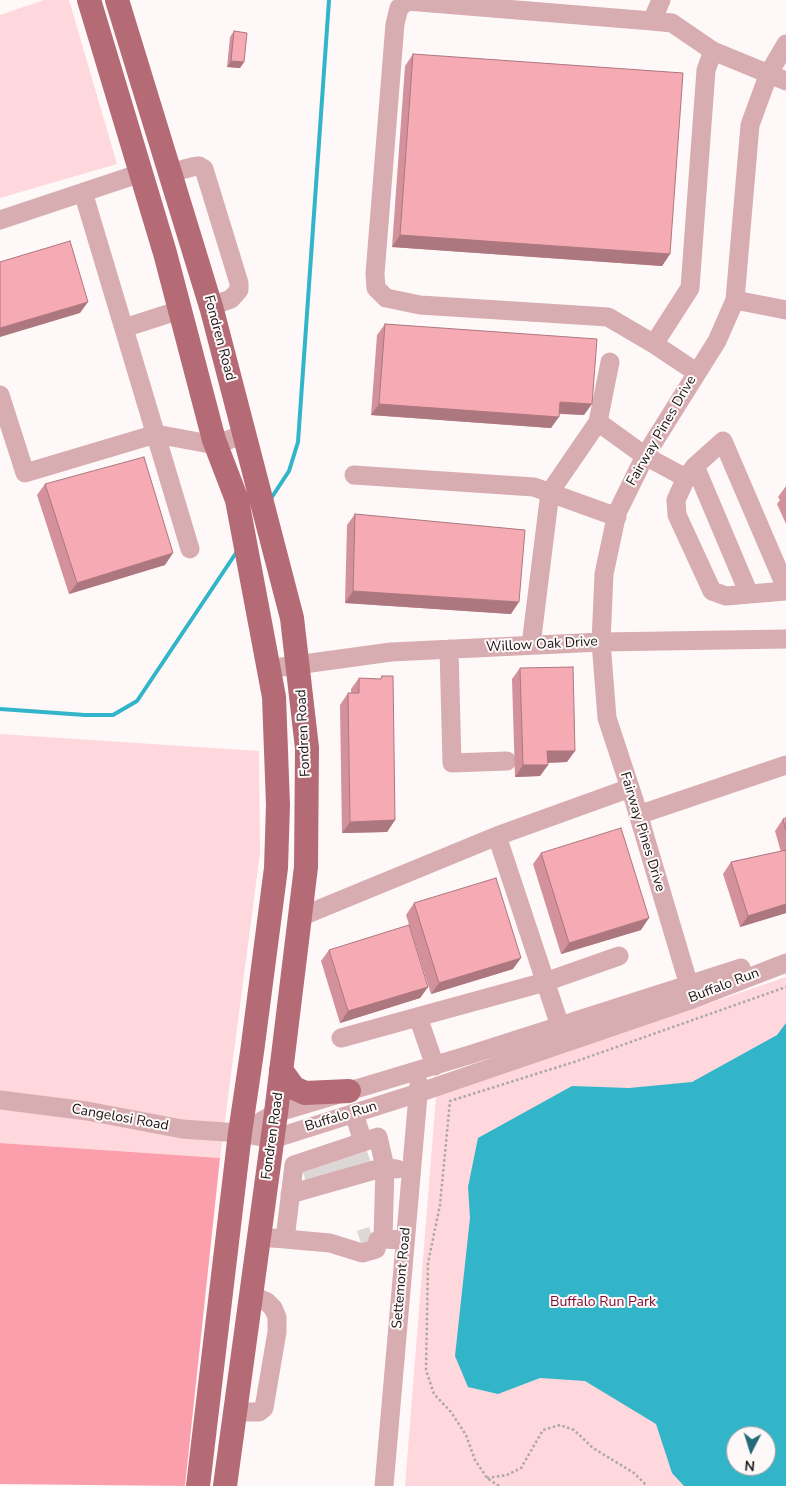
<!DOCTYPE html>
<html>
<head>
<meta charset="utf-8">
<style>
	body { margin:0 }
	#map { position:relative; width:786px; height:1486px; overflow:hidden; background:#fff8f8; font-family:"Nunito Sans",sans-serif }
	canvas { display:block }
	.north { position:absolute; left:726px; top:1426px; width:50px; height:50px; box-sizing:border-box; background:#fff8f8; border:1px solid #a39e9e; border-radius:50%; rotate:185deg; font-size:14px; font-weight:700; line-height:20px; text-align:center; color:#1a1617 }
	.north::after { content:''; display:block; margin:auto; width:18px; height:22px; background:#226b77; clip-path:polygon(50% 0,100% 100%,50% 72%,0 100%) }
</style>
</head>
<body>
<div id="map">
<canvas width="786" height="1486"></canvas>
<div class="north">N</div>
</div>
<script>
const g = document.querySelector('canvas').getContext('2d');
g.lineJoin = 'round';
function paint(path, color) { g.fillStyle = color; g.fill(path, 'evenodd'); }
const poly = rows => new Path2D(rows.map(r => 'M' + r).join(''));
function strokePath(path, color, width, dash) { g.strokeStyle = color; g.lineWidth = width; g.lineCap = dash ? 'butt' : 'round'; g.setLineDash(dash || []); g.stroke(path); }
function write(font, color, halo, rows, align = 'center') {
  g.font = font + ' "Nunito Sans",sans-serif'; g.lineWidth = 4; g.setLineDash([]); g.textBaseline = 'middle'; g.strokeStyle = halo; g.fillStyle = color; for (const [text, x, y, turn = 0] of rows) {
    g.save(); g.translate(x, y); g.rotate((+turn || 0) * Math.PI / 180); g.textAlign = isNaN(turn) ? turn : align; if (halo) g.strokeText(text, 0, 0); g.fillText(text, 0, 0); g.restore();
  }
}
paint(poly([
	[44,0,69,0,117,164,0,198,0,15],
	[0,734,259,751,260,853,220,1158,0,1143],
	[786,977,786,1486,405,1486,436,1096],
	[736,1436,766,1436,766,1466,736,1466]
]), '#fed8dc');
paint(poly([
	[0,1143,220,1158,185,1486,0,1484]
]), '#fc9fac');
paint(poly([
	[786,1023,786,1486,684,1486,672,1473,656,1424,585,1381,540,1378,498,1394,468,1387,455,1356,470,1218,468,1187,478,1138,572,1086,629,1088,692,1082,777,1035],
	[736,1436,766,1436,766,1466,736,1466]
]), '#32b4c9');
strokePath(poly([
	[270,500,289,471,298,442,329,0],
	[0,709,85,715,113,715,137,701,238,550]
]), '#32b4c9', 4);
strokePath(poly([
	[357,1151,362,1166],
	[341,1156,345,1171],
	[327,1161,331,1175],
	[311,1166,315,1180],
	[360,1240,372,1236]
]), '#ddd6d6', 19, [19, 9]);
strokePath(poly([
	[487,1478,507,1475,521,1468,543,1430,560,1425,574,1430,593,1448,634,1473,647,1486],
	[499,1486,487,1478,475,1460,466,1435,451,1412,434,1394,426,1370,428,1263,440,1205,450,1101,577,1061,786,987]
]), '#ada7a8', 2.5, [2.5, 2.5]);
strokePath(poly([
	[652,21,661,0],
	[170,173,192,167,199,166,204,169,239,283,239,290,231,299,211,306],
	[83,192,190,549],
	[0,220,141,173],
	[735,300,786,310],
	[124,328,180,310],
	[654,344,608,317,420,305,386,298,376,288,375,274,395,24,399,8,407,1,652,21,672,23,713,51],
	[696,372,654,344,690,288,706,70,713,51,786,81],
	[0,395,25,473,156,434,215,445,244,434],
	[598,422,645,456,686,478],
	[695,466,749,594],
	[354,475,534,487,617,517],
	[786,588,723,441,695,466,686,478,676,500,677,515,712,591,726,596,786,591],
	[531,645,550,492,598,422,610,362],
	[449,649,452,763,507,761],
	[267,669,391,652,601,642,786,639],
	[638,815,786,765],
	[300,917,497,836],
	[693,999,634,800,607,718,601,642,604,574,617,513,645,456,717,341,735,300,750,125,769,73,786,44],
	[418,1017,435,1066],
	[560,1026,497,836,630,788],
	[341,1038,545,982,619,956],
	[0,1100,87,1111,182,1129,240,1133,273,1139,418,1093,693,999,786,963],
	[240,1133,276,1113,469,1055,741,968],
	[363,1142,378,1137,385,1167,397,1169],
	[290,1194,385,1167,383,1239,405,1240],
	[259,1237,285,1239,294,1165,363,1142,354,1113],
	[285,1239,330,1243,362,1253,376,1249,378,1240,383,1239],
	[236,1412,259,1412,264,1408,277,1332,277,1317,273,1308,267,1302,251,1295],
	[384,1486,419,1084]
]), '#d8adb2', 19);
strokePath(poly([
	[89,0,165,253,214,440,237,500,274,697,278,805,276,868,252,1052,240,1133,198,1486],
	[117,0,212,310,292,618,307,748,306,867,276,1113,225,1486],
	[281,1070,294,1088,305,1093,349,1091]
]), '#b56b76', 24);
paint(poly([
	[234,31,244,62,240,68,227,67,230,37],
	[413,54,670,254,662,266,392,247,405,66],
	[385,324,584,415,559,414,551,428,371,415,377,335],
	[45,484,165,565,69,594,37,495],
	[786,486,786,524,777,504,780,500,778,497],
	[355,514,511,614,345,603,347,525],
	[520,668,567,762,548,763,548,765,540,776,515,777,512,679],
	[382,676,395,820,387,832,342,833,340,705,348,693,351,693,351,689,359,678,380,679],
	[786,818,786,913,740,927,723,874,731,862,781,852,775,831,783,819],
	[541,853,641,930,561,954,533,864],
	[414,903,513,969,431,994,406,915],
	[329,950,428,987,420,998,340,1023,321,961]
]), '#d3929b');
paint(poly([
	[231,61,244,62,240,68,227,67],
	[400,235,670,254,662,266,392,247],
	[88,302,80,313,0,337,0,328],
	[560,402,592,404,584,415,552,413],
	[379,404,559,417,551,428,371,415],
	[173,553,165,565,69,594,77,583],
	[353,591,519,602,511,614,345,603],
	[547,751,575,751,567,762,540,763],
	[523,765,548,765,540,776,515,777],
	[395,820,387,832,342,833,350,822],
	[786,904,786,913,740,927,748,916],
	[649,918,641,930,561,954,569,943],
	[521,958,513,969,431,994,439,983],
	[428,987,420,998,340,1023,348,1011]
]), '#ac777e');
const building = poly([
	[234,31,247,33,244,62,231,61,234,31],
	[413,54,683,73,670,254,400,235,413,54],
	[70,241,88,302,0,328,0,262,70,241],
	[385,324,597,339,592,404,560,402,559,417,379,404,385,324],
	[144,457,173,553,77,583,45,484,144,457],
	[355,514,525,530,519,602,353,591,355,514],
	[573,667,575,751,547,751,548,765,523,765,520,668,573,667],
	[382,676,393,676,395,820,350,822,348,693,359,693,359,678,381,679,382,676],
	[786,818,786,831,783,819,786,818],
	[621,828,649,918,569,943,541,853,621,828],
	[786,850,786,904,748,916,731,862,786,850],
	[496,878,521,958,439,983,414,903,496,878],
	[409,925,428,987,348,1011,329,950,409,925]
]);
paint(building, '#f5aab4');
strokePath(building, '#ac777e', 1);
write('14px', '#1a1617', '#fff8f8', [
	["Fondren Road",219,338,75],
	["Fairway Pines Drive",662,431,-60],
	["Willow Oak Drive",542,645,-3],
	["Fondren Road",304,733,-93],
	["Fairway Pines Drive",642,832,73],
	["Buffalo Run",724,986,-21],
	["Buffalo Run",341,1117,-17],
	["Cangelosi Road",120,1118,10],
	["Fondren Road",273,1136,-82],
	["Settemont Road",402,1278,-85]
]);
write('14px', '#7b0d30', '#fff8f8', [
	["Buffalo Run Park",603,1303]
]);
</script>
</body>
</html>
